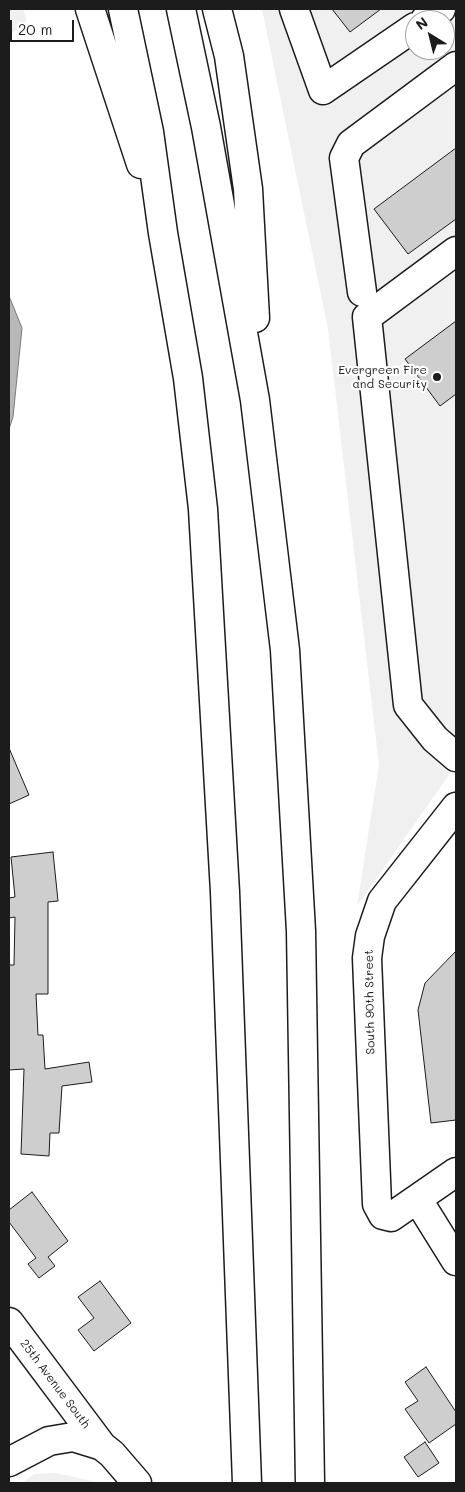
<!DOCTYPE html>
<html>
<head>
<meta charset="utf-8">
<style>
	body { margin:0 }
	#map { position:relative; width:465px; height:1492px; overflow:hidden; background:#fff; font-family:Mali,sans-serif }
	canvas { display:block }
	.frame { position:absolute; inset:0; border:10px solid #1c1c1c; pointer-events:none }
	.north { position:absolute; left:405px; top:10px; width:50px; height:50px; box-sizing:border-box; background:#fff; border:1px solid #a4a4a4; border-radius:50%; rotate:324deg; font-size:14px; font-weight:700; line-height:20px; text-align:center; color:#1c1c1c }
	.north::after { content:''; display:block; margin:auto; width:18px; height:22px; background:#1c1c1c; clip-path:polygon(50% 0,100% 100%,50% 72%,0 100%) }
	.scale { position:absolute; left:10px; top:20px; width:64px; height:22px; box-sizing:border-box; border:2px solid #1c1c1c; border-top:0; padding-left:6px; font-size:15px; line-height:18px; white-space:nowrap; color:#1c1c1c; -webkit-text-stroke:4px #fff; paint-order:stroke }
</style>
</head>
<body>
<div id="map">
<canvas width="465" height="1492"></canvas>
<div class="frame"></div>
<div class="north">N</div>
<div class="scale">20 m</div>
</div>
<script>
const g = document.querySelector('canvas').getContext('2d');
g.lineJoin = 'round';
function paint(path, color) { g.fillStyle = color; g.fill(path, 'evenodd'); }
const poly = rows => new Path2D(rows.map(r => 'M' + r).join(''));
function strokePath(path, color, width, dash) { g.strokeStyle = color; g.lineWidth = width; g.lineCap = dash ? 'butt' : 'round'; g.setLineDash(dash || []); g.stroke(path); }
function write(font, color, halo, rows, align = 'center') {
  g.font = font + ' Mali,sans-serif'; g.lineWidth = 4.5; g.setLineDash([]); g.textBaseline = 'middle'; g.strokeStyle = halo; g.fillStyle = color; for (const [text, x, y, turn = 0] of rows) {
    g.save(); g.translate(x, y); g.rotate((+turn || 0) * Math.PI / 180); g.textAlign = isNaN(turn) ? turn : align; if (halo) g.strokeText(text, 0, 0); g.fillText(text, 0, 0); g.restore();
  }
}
paint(poly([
	[9,9,23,9,27,20,9,36],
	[262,9,456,9,456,765,357,906,379,765,328,329],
	[415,20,445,20,445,50,415,50],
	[56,1473,92,1481,95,1483,22,1483,34,1474]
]), '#f0f0f0');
const water = poly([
	[9,296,22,328,13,417,9,429,9,296]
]);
paint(water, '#b8b8b8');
strokePath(water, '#7a7a7a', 1);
const building = poly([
	[332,9,381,9,350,32,332,9],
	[456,148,456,219,408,254,374,209,456,148],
	[456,321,456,394,440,406,405,359,456,321],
	[9,748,29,795,9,804,9,748],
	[53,852,58,901,48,902,48,994,36,994,38,1035,43,1035,45,1069,89,1062,92,1082,62,1086,59,1133,50,1133,49,1156,21,1154,24,1069,9,1070,9,965,14,965,15,917,9,918,9,898,15,897,11,857,53,852],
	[456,951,456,1120,431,1123,418,1010,425,983,456,951],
	[32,1192,68,1241,48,1257,55,1266,39,1278,28,1264,36,1258,9,1222,9,1210,32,1192],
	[100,1281,131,1323,94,1351,78,1330,94,1318,78,1297,100,1281],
	[426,1367,456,1412,456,1424,429,1443,405,1409,418,1401,405,1382,426,1367],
	[425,1442,439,1463,418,1477,404,1457,425,1442]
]);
paint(building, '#cecece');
strokePath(building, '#1c1c1c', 1);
const minor = poly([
	[294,9,323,90,415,27],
	[425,20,441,9],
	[456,251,367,317,408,705,435,739,456,757],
	[362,292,344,158,351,144,456,66],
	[456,807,382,901,370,936,367,958,377,1204,383,1215,391,1217,456,1172],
	[418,1200,456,1261],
	[9,1322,102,1446],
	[9,1462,49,1441,73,1437,102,1446,112,1454,137,1483]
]);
const highway = poly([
	[90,9,141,164],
	[123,9,149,132,163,233,188,378,203,509,225,892,247,1483],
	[181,9,206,127,255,400,285,650,301,931,310,1483],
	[217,9,229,56,248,189,255,318]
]);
strokePath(minor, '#1c1c1c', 31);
strokePath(highway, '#1c1c1c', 31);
strokePath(minor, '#fff', 28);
strokePath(highway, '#fff', 28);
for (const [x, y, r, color] of [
	[437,377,5,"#1c1c1c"]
]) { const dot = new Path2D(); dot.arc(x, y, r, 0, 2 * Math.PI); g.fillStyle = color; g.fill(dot); strokePath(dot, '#fff', 2); }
write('12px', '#1c1c1c', '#fff', [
	["Evergreen Fire",427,370],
	["and Security",427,384]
], 'right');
write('12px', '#1c1c1c', '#fff', [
	["South 90th Street",370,1002,-91],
	["25th Avenue South",55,1384,53]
]);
</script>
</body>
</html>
